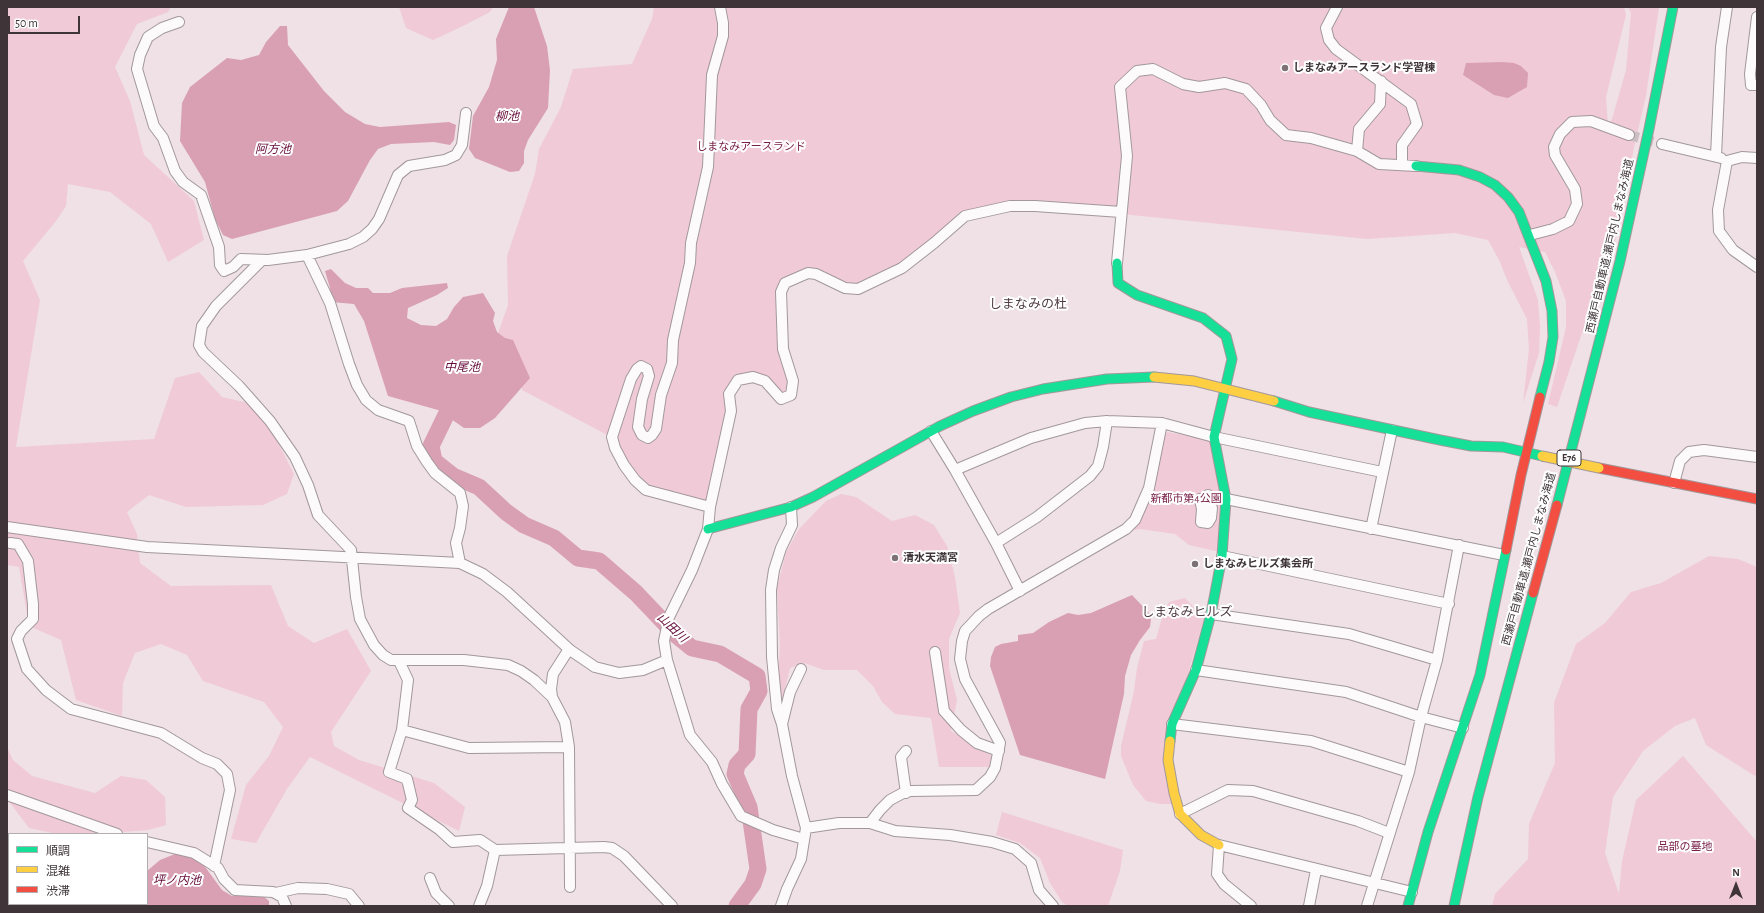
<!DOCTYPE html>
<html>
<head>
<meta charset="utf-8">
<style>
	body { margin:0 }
	#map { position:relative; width:1764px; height:913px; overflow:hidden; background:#efe1e5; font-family:"Alegreya Sans","Noto Sans JP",sans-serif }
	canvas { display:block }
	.frame { position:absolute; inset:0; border:8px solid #3f3539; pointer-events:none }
	.legend { position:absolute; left:8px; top:833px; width:140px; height:72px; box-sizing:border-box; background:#fff; border:1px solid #b2aeb0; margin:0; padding:5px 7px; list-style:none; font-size:12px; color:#3f3539 }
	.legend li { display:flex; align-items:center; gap:8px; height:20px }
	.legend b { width:20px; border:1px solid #b2aeb0 }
	.north { position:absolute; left:1716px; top:865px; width:40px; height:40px; -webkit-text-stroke:3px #fff; paint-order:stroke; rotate:0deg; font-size:11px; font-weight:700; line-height:16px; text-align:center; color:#3f3539 }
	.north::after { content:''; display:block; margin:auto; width:14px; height:18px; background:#3f3539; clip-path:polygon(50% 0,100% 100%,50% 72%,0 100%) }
	.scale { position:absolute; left:8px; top:16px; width:72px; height:18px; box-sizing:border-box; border:2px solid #3f3539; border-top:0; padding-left:5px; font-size:12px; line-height:14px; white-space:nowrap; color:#3f3539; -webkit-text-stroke:3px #fff; paint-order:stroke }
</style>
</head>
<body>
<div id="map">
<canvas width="1764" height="913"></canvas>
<div class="frame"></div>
<ul class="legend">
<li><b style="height:5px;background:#16e098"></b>順調</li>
<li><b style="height:5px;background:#ffcf43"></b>混雑</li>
<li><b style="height:5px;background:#f24e42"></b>渋滞</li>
</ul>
<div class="north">N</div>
<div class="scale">50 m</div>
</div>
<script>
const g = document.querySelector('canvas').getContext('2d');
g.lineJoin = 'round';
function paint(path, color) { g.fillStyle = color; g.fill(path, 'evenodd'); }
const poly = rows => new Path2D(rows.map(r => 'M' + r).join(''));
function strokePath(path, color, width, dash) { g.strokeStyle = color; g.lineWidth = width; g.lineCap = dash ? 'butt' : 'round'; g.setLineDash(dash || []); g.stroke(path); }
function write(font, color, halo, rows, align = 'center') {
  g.font = font + ' "Alegreya Sans","Noto Sans JP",sans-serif'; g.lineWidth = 4; g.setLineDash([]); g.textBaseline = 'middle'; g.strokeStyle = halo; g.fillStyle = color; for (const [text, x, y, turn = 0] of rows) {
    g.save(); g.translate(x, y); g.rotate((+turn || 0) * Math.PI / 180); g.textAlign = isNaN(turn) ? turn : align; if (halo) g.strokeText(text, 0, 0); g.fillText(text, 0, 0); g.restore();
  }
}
paint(poly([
	[7,7,171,7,168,12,137,24,115,67,130,101,144,155,194,201,204,240,168,262,151,224,110,192,68,184,66,206,56,221,23,261,40,300,16,447,154,439,175,378,199,372,222,397,253,404,273,433,294,474,287,494,263,505,186,507,149,495,127,512,137,534,140,563,171,586,271,585,288,626,314,643,347,629,371,671,331,732,334,746,359,760,434,783,465,807,459,831,310,757,287,789,256,843,231,839,246,785,269,756,283,727,264,702,203,681,187,655,161,644,135,653,123,683,122,716,76,700,61,640,29,626,19,567,7,565],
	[399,7,493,7,490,12,461,27,433,40,406,28],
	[654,7,1624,7,1626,15,1606,97,1608,126,1612,119,1626,70,1631,13,1628,7,1659,7,1646,96,1635,143,1612,257,1596,313,1583,330,1557,407,1548,404,1566,327,1566,301,1555,272,1545,252,1519,247,1538,300,1540,326,1539,353,1523,403,1529,349,1527,319,1508,282,1499,260,1488,240,1455,233,1367,239,1053,207,965,216,892,273,858,289,816,274,786,283,781,314,791,395,782,399,765,381,738,380,710,507,646,490,624,465,613,438,522,390,522,377,492,350,508,305,507,256,535,174,539,149,561,107,573,69,632,64,652,19],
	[1167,432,1212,440,1222,499,1220,552,1189,545,1175,534,1140,529,1133,530,1147,504,1158,470,1163,438],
	[841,494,856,497,892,521,915,515,934,525,947,546,955,577,960,613,949,639,949,668,957,700,951,731,992,756,991,767,939,767,931,718,895,714,882,702,873,686,857,670,824,670,804,663,790,668,783,697,777,696,780,646,777,588,786,552,799,529,826,501],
	[1709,556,1738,559,1757,567,1757,775,1755,776,1706,745,1695,718,1675,726,1643,751,1613,797,1605,853,1619,894,1622,861,1636,800,1683,756,1757,842,1757,906,1492,906,1495,894,1528,859,1529,824,1555,763,1554,703,1576,644,1605,623,1631,592,1661,583],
	[1185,598,1204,618,1188,674,1169,722,1172,804,1160,804,1146,801,1133,785,1121,756,1121,746,1134,691,1137,668,1144,641,1156,639,1163,614,1169,602],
	[7,747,13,760,32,776,95,793,121,776,146,780,165,797,166,825,148,830,96,834,57,834,29,828,7,799],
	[1002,812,1123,850,1120,871,1108,906,1068,906,1062,902,1050,883,1040,858,1020,843,996,835]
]), '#f0cad7');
paint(poly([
	[509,7,534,7,547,46,550,70,548,108,528,140,524,151,524,163,519,171,510,172,475,158,469,149,473,116,489,87,497,60,496,39],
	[280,26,287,26,288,45,324,91,345,112,365,124,380,127,449,122,456,125,454,140,450,145,434,142,391,144,378,149,370,160,348,201,337,211,232,239,223,235,215,219,205,182,180,141,182,103,190,87,227,58,241,60,259,55,266,42],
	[1503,62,1514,63,1521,66,1528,73,1527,87,1508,98,1494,95,1463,75,1466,63],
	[331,269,345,283,356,288,368,288,373,293,390,293,402,288,447,283,448,288,437,295,408,308,407,318,421,325,436,326,447,319,454,307,463,297,483,293,495,313,493,321,497,332,505,338,513,340,530,378,495,418,480,428,464,428,438,410,388,396,364,321,354,304,331,302,330,288,325,271],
	[1132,595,1149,613,1151,619,1150,627,1140,640,1131,655,1125,676,1124,694,1105,779,1020,755,990,666,991,657,995,647,1001,644,1018,641,1018,635,1033,633,1049,622,1068,613,1078,615,1091,613],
	[175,854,193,858,203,864,222,890,232,896,263,896,269,901,269,906,131,906,132,904,147,904,147,871,160,860]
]), '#d9a0b3');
strokePath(poly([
	[446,415,431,446,434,461,453,476,479,487,506,512,524,525,554,538,578,558,599,561,636,593,676,635,692,648,720,654,757,676,759,691,749,709,747,754,737,765,735,774,749,807,758,869,753,884,737,906]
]), '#d9a0b3', 17);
strokePath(poly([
	[1629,135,1662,144]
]), '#ccbfc3', 10, [10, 5]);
const street = poly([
	[1337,7,1326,28,1329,40,1336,49,1411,104,1417,124,1402,145,1402,164],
	[1757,17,1750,74,1751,85,1757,85],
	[179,22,162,28,148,37,140,55,137,69,154,126,163,138,175,171,183,182,201,195,219,247,220,265,224,271,233,267,241,259,268,260,307,255,330,303,349,364,357,385,366,400,378,410,409,421,417,446,427,462,435,473,460,493,463,506,460,528,456,543,460,563],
	[1662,144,1721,158],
	[1357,151,1359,129,1380,104,1381,81],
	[1716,156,1721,47,1727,7],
	[1757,158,1742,157,1727,161,1718,210,1719,231,1733,250,1757,267],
	[1530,235,1553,229,1569,221,1577,204,1575,189,1555,155,1554,147,1560,134,1572,122,1591,121,1629,135],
	[307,255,349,244,363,237,372,229,379,219,398,175,409,166,445,160,456,155,462,145,466,113],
	[262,260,216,306,202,326,199,345,203,352,239,386,270,421,295,457,308,485,318,515,351,550,356,597,360,619,374,645,383,655,391,660,464,660,508,665,521,671,534,680,552,697],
	[1117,263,1127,156,1120,87,1137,71,1153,69,1183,84,1199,87,1225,83,1246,89,1261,105,1270,120,1286,135,1311,138,1357,151,1379,164,1416,166],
	[931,431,955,470,996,543,1020,591],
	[955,470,1031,438,1085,423,1107,421,1162,423],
	[1674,483,1680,461,1689,452,1704,450,1757,457],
	[1200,499,1202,509,1201,522,1208,523,1211,518,1212,508,1208,506,1208,495],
	[1226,499,1504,555],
	[710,507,646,490,635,480,624,465,615,448,612,437,631,379,637,369,641,366,647,369,649,376,642,399,638,427,642,435,648,438,652,435,656,429,661,395,672,363,673,340,690,263,691,243,708,167,712,75,723,36,723,23,720,7],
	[7,527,147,547,460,563,483,574,507,592,570,650,595,667,619,673,643,670,667,660],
	[1371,529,1392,430],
	[10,543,18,544,28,561,33,604,33,619,21,631,17,639,27,669,46,690,71,709,161,733,202,758,217,764,227,774,230,790,214,866],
	[996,543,1037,517,1090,476,1098,466,1103,447,1107,421],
	[1222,556,1449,604],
	[1211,614,1349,634,1437,660],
	[569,649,553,674,551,689,552,697,565,722,569,747,570,887],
	[935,652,944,711,961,730,977,743,999,751],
	[399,661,408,680,402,730,469,748,569,747],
	[1196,670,1346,692,1421,717,1463,728],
	[782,724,790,692,801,669],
	[1172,724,1311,741,1409,772],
	[402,730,389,772,407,779,412,800,408,808,440,830,453,842,480,840,495,850,487,886,479,906],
	[906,793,901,757,906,751],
	[7,795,117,834],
	[1180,814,1228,790,1253,791,1358,821,1389,833],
	[870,823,880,810,890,800,903,793,911,791,976,790,990,777,995,768,1000,743,965,679,960,659,962,641,965,631,979,616,988,609,1126,529,1135,520,1149,488,1162,423,1214,437,1382,472],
	[806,828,839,823,870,823,895,831,950,835,992,842,1015,849,1031,863,1039,890,1053,906],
	[804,839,773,830,741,816,722,784,712,762,690,735,667,660,664,641,669,617,692,570,708,529,710,507,731,411,729,394,738,380,753,377,765,381,781,399,791,395,793,381,783,349,781,292,785,283,808,273,816,274,845,288,858,289,902,268,934,243,965,216,1010,206,1035,206,1121,212],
	[147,842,194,853,218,868,224,879,235,890,273,892,282,897,286,906],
	[495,850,604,847,612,848,624,856,672,906],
	[430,878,436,893,449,906],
	[276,893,298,888,327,889,349,894,359,906],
	[781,906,787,889,801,859,806,828,792,776,782,724,777,709,772,657,771,590,774,570,781,548,792,525,791,507],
	[1251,906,1224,884,1217,874,1219,845,1412,892],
	[1309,906,1316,870],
	[1367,906,1409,772,1421,717,1437,660,1459,545]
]);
const fast = poly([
	[1416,166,1459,170,1480,177,1495,185,1508,197,1519,212,1546,281,1552,311,1553,337,1549,362,1540,397],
	[1117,263,1118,283,1137,295,1203,318,1226,336,1232,359,1214,437,1226,499,1222,556,1211,614,1196,670,1172,724,1170,741],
	[1274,401,1309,412,1440,440,1471,446,1503,447,1542,456],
	[1557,505,1620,261,1649,129,1673,7],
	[708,529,791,507,813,497,940,426,973,411,1011,397,1043,389,1107,379,1154,377],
	[1408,906,1428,832,1480,675,1506,550],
	[1454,906,1478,797,1533,593]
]);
const slow = poly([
	[1154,377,1194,381,1274,401],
	[1170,741,1168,760,1174,793,1180,814,1201,835,1219,845]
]);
const jam = poly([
	[1599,468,1757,499],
	[1506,550,1521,475,1540,397],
	[1533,593,1557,505]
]);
strokePath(street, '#a2989b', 12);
strokePath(fast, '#a2989b', 11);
strokePath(slow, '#a2989b', 11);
strokePath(jam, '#a2989b', 11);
strokePath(street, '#fdfafb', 10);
strokePath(fast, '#16e098', 9);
strokePath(slow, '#ffcf43', 9);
strokePath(jam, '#f24e42', 9);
const slowBridge = poly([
	[1542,456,1599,468]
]);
strokePath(slowBridge, '#a2989b', 11, []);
strokePath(slowBridge, '#ffcf43', 9);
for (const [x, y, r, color] of [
	[1285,68,4,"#7d7175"],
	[895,558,4,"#7d7175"],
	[1195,564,4,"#7d7175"]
]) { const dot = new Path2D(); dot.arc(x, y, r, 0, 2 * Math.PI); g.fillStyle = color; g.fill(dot); strokePath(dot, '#fff', 1.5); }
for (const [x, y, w] of [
	[1569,458,24]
]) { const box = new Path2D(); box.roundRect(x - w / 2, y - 8, w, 16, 3); g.fillStyle = '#fff'; g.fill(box); strokePath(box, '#3f3539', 1); }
write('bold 10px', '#3f3539', null, [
	["E76",1569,458]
]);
write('bold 11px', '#3f3539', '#fff', [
	["しまなみアースランド学習棟",1293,68],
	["清水天満宮",903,558],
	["しまなみヒルズ集会所",1203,564]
], 'left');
write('11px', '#792048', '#fff', [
	["しまなみアースランド",751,147],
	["新都市第4公園",1186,499],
	["品部の墓地",1685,847]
]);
write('11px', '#3f3539', '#fff', [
	["西瀬戸自動車道;瀬戸内しまなみ海道",1610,246,-77],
	["西瀬戸自動車道;瀬戸内しまなみ海道",1529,559,-75]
]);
write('italic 12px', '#650938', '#fff', [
	["柳池",507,116],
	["阿方池",273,149],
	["中尾池",462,367],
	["山田川",672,628,43],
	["坪ノ内池",177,880]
]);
write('13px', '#513d43', '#fff', [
	["しまなみの杜",1028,304],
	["しまなみヒルズ",1187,612]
]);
</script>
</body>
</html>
